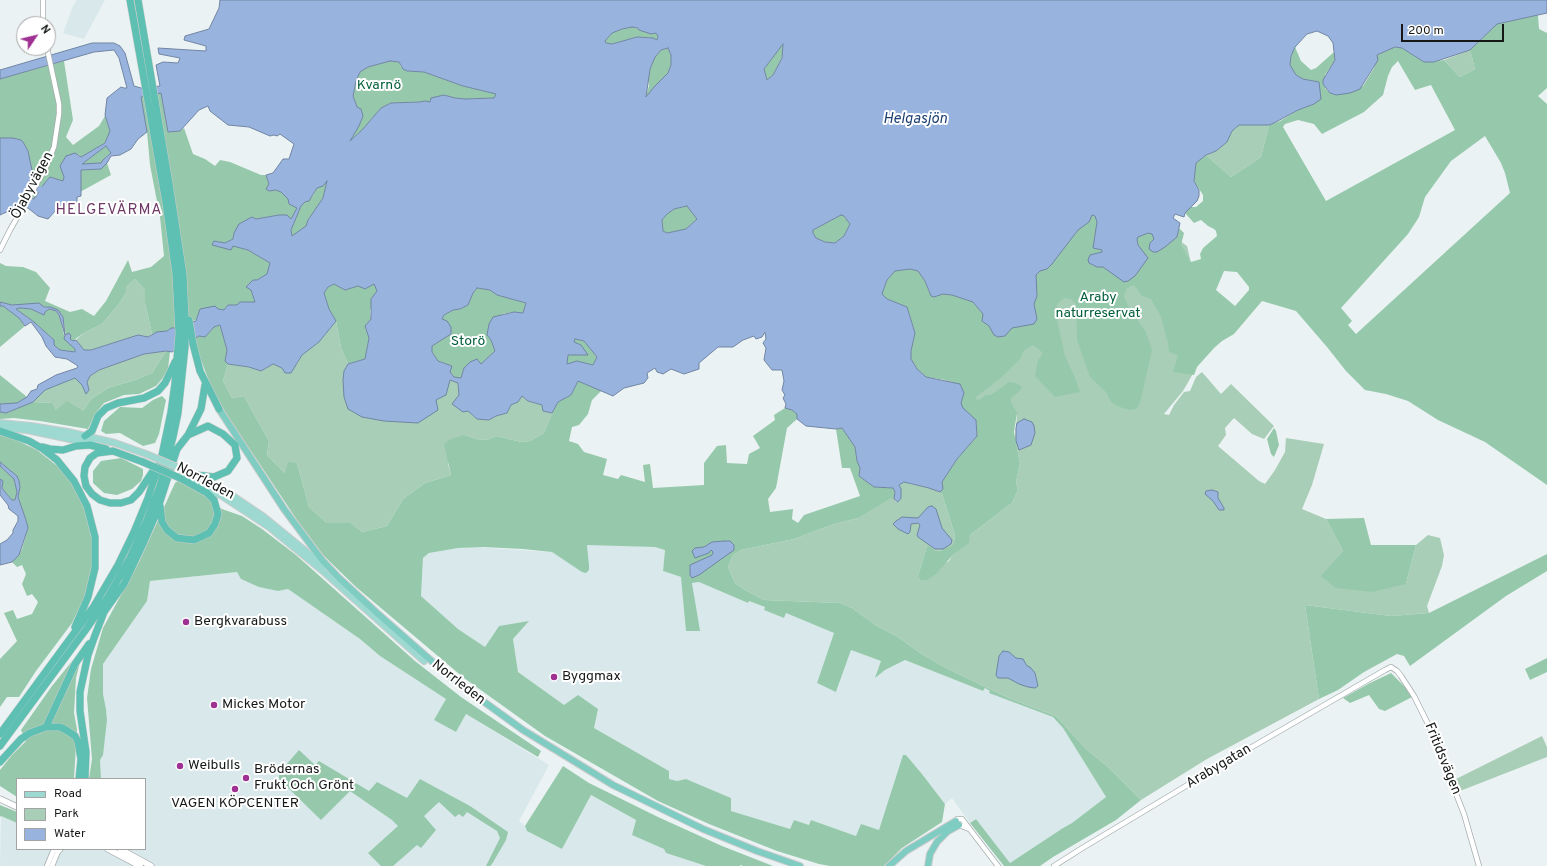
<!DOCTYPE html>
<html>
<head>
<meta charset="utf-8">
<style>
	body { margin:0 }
	#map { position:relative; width:1547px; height:866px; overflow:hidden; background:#ebf2f3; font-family:Overpass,sans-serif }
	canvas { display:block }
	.legend { position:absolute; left:16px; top:778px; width:130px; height:72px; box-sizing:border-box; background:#fff; border:1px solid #a2a3a3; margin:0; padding:5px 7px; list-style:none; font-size:12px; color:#161818 }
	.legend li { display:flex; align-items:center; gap:8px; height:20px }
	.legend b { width:20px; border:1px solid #a2a3a3 }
	.north { position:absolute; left:16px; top:16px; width:40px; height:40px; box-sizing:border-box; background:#fff; border:1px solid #a2a3a3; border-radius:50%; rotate:55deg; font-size:11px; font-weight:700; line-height:16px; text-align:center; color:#161818 }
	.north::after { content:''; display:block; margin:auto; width:14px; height:18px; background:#9e3192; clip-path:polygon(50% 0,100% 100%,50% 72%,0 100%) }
	.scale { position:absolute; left:1401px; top:24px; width:103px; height:18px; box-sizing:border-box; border:2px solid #161818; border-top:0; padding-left:5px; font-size:12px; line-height:14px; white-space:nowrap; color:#161818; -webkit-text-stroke:3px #fff; paint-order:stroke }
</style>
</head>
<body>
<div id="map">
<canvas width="1547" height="866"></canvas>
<ul class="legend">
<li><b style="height:5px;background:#9ed9d1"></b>Road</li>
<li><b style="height:11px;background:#a9ceb7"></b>Park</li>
<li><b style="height:11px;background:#98b4de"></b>Water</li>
</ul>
<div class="north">N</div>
<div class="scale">200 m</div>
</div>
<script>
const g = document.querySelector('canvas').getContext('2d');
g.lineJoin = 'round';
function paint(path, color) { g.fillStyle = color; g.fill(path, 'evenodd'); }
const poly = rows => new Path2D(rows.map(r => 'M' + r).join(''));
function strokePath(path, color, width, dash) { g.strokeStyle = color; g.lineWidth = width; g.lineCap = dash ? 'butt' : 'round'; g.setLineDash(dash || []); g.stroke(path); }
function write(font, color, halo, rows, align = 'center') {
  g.font = font + ' Overpass,sans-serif'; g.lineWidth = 4; g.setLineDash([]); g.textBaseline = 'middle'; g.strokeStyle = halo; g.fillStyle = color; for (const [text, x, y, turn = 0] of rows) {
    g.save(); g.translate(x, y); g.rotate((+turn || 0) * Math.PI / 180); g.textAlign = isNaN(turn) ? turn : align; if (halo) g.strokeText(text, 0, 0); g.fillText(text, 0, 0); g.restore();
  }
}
paint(poly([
	[77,0,105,0,84,39,63,33,73,6],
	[587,544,655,547,665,549,663,571,681,577,699,631,692,583,699,582,748,603,749,601,765,607,764,610,784,618,786,613,834,633,817,683,837,691,851,650,881,661,876,677,885,670,905,660,983,691,985,688,990,691,990,693,1053,717,1063,728,1106,797,1072,823,1063,828,1010,863,976,819,970,823,952,798,945,804,922,774,906,755,879,830,856,836,811,820,809,825,794,820,790,830,731,811,731,798,686,779,677,781,668,779,669,771,594,728,518,672,513,639,528,622,499,626,485,647,458,629,421,596,423,558,429,553,458,548,475,547,552,552,589,570],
	[237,572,277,591,288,589,360,639,380,656,446,699,435,720,456,732,466,714,549,765,519,821,525,826,528,831,562,849,590,795,636,820,632,835,664,849,666,853,706,866,0,866,1,816,17,823,17,849,145,849,145,779,101,779,100,760,107,720,106,709,103,694,103,664,147,601,150,581]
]), '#d8e8eb');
paint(poly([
	[1470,50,1475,69,1460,77,1444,60],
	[1239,125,1269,125,1261,157,1231,177,1206,155,1216,151,1227,142,1232,131],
	[1055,173,1176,238,1187,246,1210,344,1183,391,1164,414,1169,415,1174,405,1184,392,1190,391,1196,377,1202,372,1221,394,1231,384,1274,426,1264,439,1252,434,1234,418,1225,428,1226,435,1218,446,1259,481,1265,484,1275,470,1285,452,1286,438,1324,444,1312,485,1302,509,1326,519,1343,551,1335,561,1406,584,1416,545,1428,535,1440,538,1444,555,1442,566,1427,606,1429,613,1391,616,1305,605,1319,699,1207,759,1141,800,1108,767,1086,749,1056,716,1011,699,946,668,920,653,898,637,877,626,852,608,840,603,764,600,745,590,735,583,728,567,733,555,741,550,794,539,834,524,859,518,891,497,894,498,895,501,899,502,900,499,901,489,899,485,905,481,910,484,931,488,942,494,955,535,954,542,951,546,945,550,936,551,929,545,927,546,918,576,949,561,952,556,968,543,970,535,1012,503,1018,490,1016,482,1020,464,1015,439,1017,415,967,422,944,383],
	[135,279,145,290,145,303,152,334,148,337,138,335,91,350,84,350,76,340,82,334,102,324,119,304,126,293,126,287],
	[336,321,341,348,348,364,344,371,344,397,403,421,418,422,450,380,458,383,459,395,468,411,477,419,489,420,496,416,507,413,511,405,518,402,522,396,528,401,542,405,543,411,552,413,544,433,530,441,521,442,497,436,487,440,476,439,465,435,448,464,451,475,425,483,403,499,387,526,362,532,351,523,327,523,309,507,297,463,285,473,267,455,269,441,244,396,232,398,223,381,228,364,249,367,261,371,273,364,282,368,297,364,302,355,319,342],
	[166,351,152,373,135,380,108,388,91,399,83,411,56,410,53,403,33,402,45,390,75,378,82,385,86,393,89,390,87,382,90,376,99,370,144,354],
	[1542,736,1547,747,1547,757,1460,791,1456,779]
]), '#a9ceb7');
paint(poly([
	[1538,15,1539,29,1547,33,1547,88,1538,96,1547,104,1547,485,1485,442,1438,420,1408,401,1386,394,1365,390,1346,371,1327,347,1296,311,1262,301,1234,334,1222,341,1214,348,1197,367,1194,375,1173,372,1178,355,1169,352,1168,343,1161,317,1151,299,1142,296,1134,285,1127,288,1124,296,1129,308,1146,332,1152,350,1140,403,1136,409,1129,410,1117,406,1111,402,1106,392,1090,377,1077,340,1076,304,1071,299,1064,298,1057,304,1057,320,1065,356,1075,378,1080,392,1055,397,1035,376,1038,360,1042,355,1042,352,1033,345,1024,350,1020,359,1002,377,976,397,976,399,979,400,986,395,991,395,1009,382,1016,383,1022,387,1020,391,1011,398,1011,402,1017,413,1014,432,1020,464,1016,482,1018,490,1012,503,970,535,969,543,952,556,936,574,927,580,921,580,918,576,927,546,929,545,936,551,940,551,951,546,954,542,955,535,942,494,932,489,940,492,942,489,942,482,957,459,977,436,976,420,963,408,961,403,964,393,952,381,926,377,917,369,911,359,911,351,915,333,907,307,887,299,882,294,887,280,895,270,910,269,918,271,925,281,929,292,934,297,943,294,952,295,973,302,983,314,982,321,989,326,994,335,1009,332,1012,328,1034,324,1037,319,1034,304,1037,296,1036,275,1040,271,1047,269,1052,264,1078,230,1089,222,1092,215,1095,216,1097,222,1093,248,1102,251,1102,253,1097,253,1092,266,1103,267,1112,274,1135,276,1144,263,1146,255,1138,245,1137,239,1140,236,1148,233,1152,234,1154,239,1153,241,1153,252,1157,252,1177,237,1179,228,1184,233,1181,245,1191,262,1201,259,1200,254,1203,248,1217,236,1216,231,1214,229,1208,226,1201,220,1194,223,1185,213,1190,207,1196,207,1203,201,1203,195,1194,181,1196,163,1206,155,1231,177,1261,157,1269,125,1280,121,1298,110,1314,104,1319,82,1303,79,1296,75,1292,70,1290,65,1291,56,1295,47,1301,61,1311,70,1316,68,1334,52,1335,60,1325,75,1325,88,1330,93,1336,95,1363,86,1374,68,1377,55,1394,47,1402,48,1424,62,1434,62,1444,60,1460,77,1475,69,1470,50,1497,24],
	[1398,61,1415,90,1431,85,1455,130,1326,201,1283,127,1285,124,1298,120,1314,124,1322,134,1364,112,1383,95,1388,76,1392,67],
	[1485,136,1501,163,1505,173,1510,193,1356,334,1348,325,1352,321,1341,308,1408,234,1419,217,1425,197,1451,161],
	[1224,271,1237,272,1249,287,1249,290,1235,306,1216,290],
	[632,27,656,33,658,36,657,40,647,37,637,37,612,44,606,43,605,41,612,33,622,29],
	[783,43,782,57,773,75,767,80,764,69],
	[668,48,671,55,671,65,668,73,645,98,649,86,648,78,650,69,655,57,661,50],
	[64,61,73,120,66,137,73,145,99,126,105,116,110,131,105,143,81,157,78,154,63,173,64,177,63,181,50,177,44,184,34,199,27,196,26,187,29,181,30,162,28,151,23,142,21,140,13,138,0,138,0,79],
	[390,61,399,62,401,67,407,71,424,72,463,86,497,94,494,98,465,99,455,98,444,95,430,102,425,101,420,102,391,103,381,108,362,130,349,142,352,138,357,107,353,96,356,81,360,72,368,67],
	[161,93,168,132,180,131,184,128,193,154,205,159,215,166,220,160,230,162,261,175,266,175,269,184,267,189,269,191,277,190,281,192,297,208,291,219,287,215,279,215,256,219,234,233,233,239,225,243,214,241,248,250,270,263,268,274,247,287,251,290,255,302,240,302,237,305,228,305,224,310,211,308,200,309,196,320,175,328,171,328,167,331,152,334,145,303,145,290,135,279,126,287,126,293,119,304,102,324,82,334,73,341,66,336,63,317,50,307,12,305,0,302,0,263,6,266,23,267,36,272,50,288,45,301,70,312,82,309,94,316,106,301,128,260,132,272,151,267,164,256,160,217,150,165,147,132,141,97],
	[106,146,111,153,103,160,101,163,81,165],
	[107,163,111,175,80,192,81,170,101,169],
	[328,179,323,198,308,220,306,227,292,236,291,230,301,206,313,196,317,188,320,187],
	[688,206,697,219,686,229,667,233,663,231,662,220,667,214,674,209],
	[841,215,844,216,850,224,844,236,835,243,825,242,816,238,813,233,813,230],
	[334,284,345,290,358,286,375,284,377,291,370,311,371,319,365,326,369,338,365,359,348,364,341,348,336,321,329,309,324,293,328,287],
	[477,288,490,290,497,295,526,303,523,313,514,312,502,314,487,335,491,340,495,351,481,364,464,368,461,378,454,377,450,372,452,366,438,361,432,352,432,346,451,334,442,319,444,315,453,310,460,309,468,305,473,293],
	[0,306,3,306,19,318,25,326,0,347],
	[20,308,31,309,44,315,45,312,49,309,56,311,59,315,65,339,75,349,75,352,60,350,54,345,54,340,34,322,16,309],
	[220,325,227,350,225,361,228,364,223,381,232,398,244,396,269,441,267,455,285,473,288,462,297,463,309,507,327,523,351,523,362,532,387,526,403,499,425,483,451,475,444,444,451,439,465,435,476,439,487,440,497,436,521,442,530,441,544,433,552,413,558,402,571,395,578,381,602,390,592,400,588,414,579,425,572,427,569,441,578,444,584,452,607,459,603,475,618,479,621,475,645,482,643,465,650,464,653,488,704,485,704,463,717,446,726,445,727,463,747,464,749,454,760,448,753,436,775,420,774,415,785,408,792,410,797,414,797,419,787,428,776,488,768,499,770,512,793,509,792,519,798,523,804,515,860,496,850,468,842,468,836,429,842,428,855,447,857,461,860,468,859,476,874,487,893,488,895,490,894,498,891,498,859,518,834,524,794,539,741,550,733,555,728,567,735,583,745,590,764,600,840,603,852,608,877,626,898,637,920,653,946,668,1011,699,1056,716,1086,749,1108,767,1141,800,1116,820,1053,857,1040,866,1004,866,970,823,976,819,1010,863,1063,828,1072,823,1106,797,1063,728,1053,717,989,693,990,691,985,688,983,691,905,660,885,670,875,678,881,661,851,650,836,692,817,683,834,633,786,613,784,618,764,610,765,607,749,601,748,603,699,582,692,583,700,631,686,631,681,577,663,571,665,550,655,547,587,545,589,565,589,570,586,573,582,572,552,552,523,549,483,547,458,548,429,553,423,558,421,596,458,629,485,647,499,626,529,621,513,639,518,672,564,705,578,695,598,709,594,728,669,771,669,779,677,781,686,779,731,798,731,811,790,829,794,820,809,825,811,820,856,836,861,824,879,830,903,755,906,755,922,774,945,804,942,822,902,848,884,866,830,866,819,864,777,851,709,824,658,801,545,736,464,678,356,587,324,556,299,523,257,460,229,419,211,386,199,355,195,338,199,336,205,337,214,327],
	[574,339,584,341,597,357,593,365,577,361,567,364,568,355,587,354,574,342],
	[166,351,170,352,168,369,162,379,156,386,139,394,124,395,104,403,95,414,88,429,40,421,14,418,0,419,0,412,6,413,33,402,53,403,56,410,67,401,83,411,91,399,108,388,135,380,152,373],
	[0,375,27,397,17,403,0,404],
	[162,396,166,400,159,434,155,443,143,446,120,433,106,434,101,431,104,421,120,407,142,408,153,400],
	[1274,428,1276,431,1279,445,1274,457,1271,454,1267,439],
	[0,435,12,438,37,450,61,469,77,492,87,515,93,548,91,575,84,598,72,623,36,671,19,697,7,697,0,707,0,659,17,641,4,613,13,610,17,619,32,614,38,602,32,594,27,596,22,584,26,574,22,565,17,567,12,562,19,555,22,549,28,528,26,520,18,497,20,487,17,476,0,462],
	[121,458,143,469,143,475,141,481,132,489,117,495,104,493,93,483,93,471,101,461],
	[0,466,14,479,17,492,15,500,12,500,2,488,3,481,0,479],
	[179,480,195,488,222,509,242,516,262,529,296,555,415,661,461,697,541,751,538,757,466,714,456,732,434,720,446,699,380,656,360,639,288,589,278,591,259,587,241,579,237,572,150,581,147,601,103,664,103,694,106,709,107,720,103,755,100,760,101,779,89,779,92,759,87,698,91,669,103,628,139,562,175,483],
	[1364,518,1371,545,1416,545,1406,584,1372,592,1336,588,1321,576,1343,551,1326,519],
	[1547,554,1547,571,1506,596,1410,666,1404,656,1397,654,1364,672,1338,690,1319,699,1305,605,1391,616,1429,613],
	[83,651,76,678,74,713,77,729,74,779,17,779,17,797,0,786,0,770,12,755,26,741,21,730,52,686,77,655],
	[1547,658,1547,672,1530,680,1525,669],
	[1391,673,1414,696,1385,711,1379,709,1369,695,1350,703,1343,698,1370,683],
	[299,750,315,765,319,761,369,791,377,782,407,798,420,779,470,806,508,832,506,840,492,864,490,866,486,866,500,838,497,831,467,812,463,817,459,814,455,817,439,802,424,816,436,830,421,848,417,845,393,866,381,866,368,853,398,826,392,820,350,791,321,820,279,779,279,773],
	[563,766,589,783,658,817,722,846,773,866,743,866,740,865,740,866,706,866,666,853,664,849,632,835,636,820,591,795,562,849,527,831,525,826],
	[0,805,17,812,17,823,1,816,0,817]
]), '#96c9ab');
const water = poly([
	[220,0,1547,0,1547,13,1497,24,1470,50,1434,62,1424,62,1402,48,1395,47,1377,55,1378,60,1360,89,1350,93,1336,95,1330,93,1323,84,1323,80,1335,60,1333,43,1328,36,1317,31,1307,34,1295,47,1291,56,1290,65,1296,75,1303,79,1319,82,1321,99,1314,104,1298,110,1274,123,1269,125,1239,125,1232,131,1227,142,1216,151,1206,155,1196,163,1194,181,1199,190,1199,196,1197,201,1185,213,1184,217,1175,214,1173,218,1180,223,1177,237,1165,247,1157,252,1153,252,1149,249,1150,243,1154,239,1152,234,1148,233,1138,237,1137,239,1138,245,1148,258,1135,276,1128,281,1124,282,1103,267,1097,267,1089,263,1088,260,1090,255,1102,252,1102,250,1093,248,1097,222,1095,216,1092,215,1089,222,1078,230,1052,264,1047,269,1040,271,1036,275,1037,296,1034,304,1037,319,1034,324,1012,328,1005,336,998,337,994,335,989,326,982,321,983,314,973,302,952,295,943,294,934,297,931,296,925,281,918,271,910,269,895,271,887,280,882,294,887,299,907,307,915,333,911,351,911,359,917,369,926,377,960,384,964,393,961,403,963,408,976,420,977,436,957,459,942,482,943,489,940,492,929,488,904,482,899,485,901,489,901,498,898,502,894,499,895,492,893,488,874,487,859,476,860,468,857,461,855,447,842,428,836,429,806,426,797,419,797,414,792,410,785,408,786,404,783,398,785,395,782,390,784,381,782,370,772,370,764,360,766,348,763,343,766,339,765,332,762,337,756,339,754,336,743,340,733,347,718,347,699,363,699,369,684,374,671,369,663,374,657,372,655,368,647,373,648,378,644,383,624,388,613,396,578,381,571,395,558,402,552,413,543,411,542,405,528,401,522,396,518,402,511,405,507,413,496,416,489,420,477,419,468,411,463,412,452,404,459,395,458,383,450,380,446,395,436,400,438,410,418,423,384,421,362,417,348,409,344,397,343,380,344,371,348,364,365,359,369,338,365,326,371,319,371,299,377,291,374,284,365,289,358,286,345,290,334,284,328,287,324,293,329,309,336,321,319,342,302,355,291,373,285,373,282,368,273,364,261,371,249,367,228,364,225,361,227,350,220,325,214,327,205,337,199,336,172,352,166,351,144,354,99,370,90,376,87,382,89,390,86,394,82,385,75,378,45,390,33,402,6,413,0,412,0,404,17,403,27,397,31,391,37,389,38,385,56,375,77,368,78,366,67,359,55,357,46,346,42,337,31,322,25,326,19,318,3,306,0,306,0,302,12,305,39,303,44,307,50,307,58,310,63,317,65,335,69,333,71,336,70,339,73,341,76,340,84,350,91,350,138,335,148,337,157,332,167,331,171,328,175,328,196,321,200,309,215,306,218,309,224,310,228,305,237,305,240,302,255,302,251,290,246,287,253,280,257,280,267,274,270,263,248,250,233,246,231,250,212,245,214,241,225,243,233,239,234,233,239,224,252,217,256,219,279,215,287,215,291,219,297,208,289,204,288,199,281,192,276,190,269,191,266,189,269,184,266,175,273,173,283,159,289,159,294,144,280,134,277,136,274,135,270,136,249,127,228,125,210,111,208,106,199,110,180,131,168,132,161,93,141,97,147,132,138,139,131,149,120,155,111,156,107,163,101,169,81,170,81,196,77,197,77,203,72,207,65,204,61,209,55,211,48,219,38,216,28,208,20,206,0,215,0,138,13,138,21,140,23,142,28,151,33,175,26,187,27,196,34,199,44,184,50,177,63,181,64,177,60,166,66,156,75,153,81,157,105,143,110,131,105,115,107,98,121,87,124,88,127,88,119,58,114,50,94,52,0,79,0,70,92,43,114,43,120,46,125,53,134,86,141,88,160,86,156,65,163,62,178,63,180,58,159,54,158,48,206,51,206,46,184,40,185,36,209,29,219,8,220,0],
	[632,27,638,28,639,30,651,34,656,33,658,36,657,40,653,38,637,37,612,44,606,43,605,41,612,33,622,29,632,27],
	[783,44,782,58,773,75,767,80,764,69,783,44],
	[668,48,671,55,671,65,668,73,654,87,646,97,650,69,655,57,661,50,668,48],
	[390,61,399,62,403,69,407,71,424,72,463,86,496,94,494,98,465,99,455,98,444,95,431,98,430,102,425,101,420,102,391,103,381,108,362,130,350,141,359,126,363,116,361,109,357,107,353,96,356,81,360,72,368,67,390,61],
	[106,146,111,153,103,160,101,163,82,164,106,146],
	[327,181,323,198,308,220,306,226,292,236,291,230,301,206,305,202,309,201,317,188,323,186,327,181],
	[687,206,697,219,686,229,667,233,663,231,662,220,667,214,674,209,687,206],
	[841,215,844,216,850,224,844,236,835,243,825,242,816,238,813,233,813,230,841,215],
	[477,288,490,290,497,295,526,303,523,313,514,312,493,317,489,324,487,335,491,340,495,351,481,364,477,359,470,362,464,368,461,378,454,377,450,372,452,366,438,361,432,352,432,346,451,334,451,327,447,321,442,319,444,315,453,310,460,309,468,305,473,293,477,288],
	[20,308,31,309,44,315,45,312,49,309,56,311,59,315,65,335,64,339,75,349,75,352,60,350,54,345,54,340,34,322,16,309,20,308],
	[575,339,584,341,597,357,593,365,577,361,567,364,568,355,588,355,581,345,574,342,575,339],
	[1024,419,1032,422,1034,426,1035,433,1031,445,1019,450,1016,441,1016,428,1017,423,1024,419],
	[0,462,17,476,19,481,20,487,18,497,26,520,28,528,19,555,12,562,0,565,0,544,7,540,13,533,13,530,18,521,18,516,9,509,8,505,0,495,0,479,3,481,2,488,5,492,12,500,15,500,17,492,14,479,0,466,0,462],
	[1212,490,1218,492,1218,498,1224,508,1224,510,1219,510,1213,501,1205,494,1206,491,1212,490],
	[932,506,936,509,942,528,952,540,951,544,943,549,935,549,918,537,917,535,920,525,918,523,911,524,910,532,908,534,898,529,893,524,896,521,902,517,918,518,928,507,932,506],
	[725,541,730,541,734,545,734,550,699,575,692,578,690,575,690,565,712,555,713,552,711,550,709,553,695,558,692,551,695,548,704,547,712,542,725,541],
	[1003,651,1009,652,1016,658,1023,659,1027,666,1030,667,1035,673,1038,686,1035,688,1028,687,1019,684,1008,678,998,678,996,675,999,656,1003,651]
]);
paint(water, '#98b4de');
strokePath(water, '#7185a3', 1);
strokePath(poly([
	[20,185,48,191]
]), '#98b4de', 6);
const tertiary = poly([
	[43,24,43,0],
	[0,250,10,230,45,169,54,147,59,114,59,104,47,48],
	[969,829,957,824,956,822,957,819,962,819,998,866],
	[47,866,54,849],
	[52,866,59,849],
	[1054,866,1084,847,1226,762,1385,670,1391,667,1397,671,1401,676,1414,696,1431,730,1464,814,1479,866]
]);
const secondary = poly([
	[0,799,17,807],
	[108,849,140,866],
	[120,849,151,866],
	[58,851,60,849]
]);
const primary = poly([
	[0,423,31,426,68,432,115,443,146,454],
	[0,428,27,430,93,444],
	[184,470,196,475,233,496,264,517,324,566],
	[184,477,222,496,269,527,324,572,424,661]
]);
const trunk = poly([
	[219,409,284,509,322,560,339,578,377,613,451,678,523,730,613,785,703,829,757,851,800,866],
	[889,866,906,851,956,821],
	[928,866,930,854,937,842,948,831,959,825]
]);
const motorway = poly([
	[189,320,193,344,200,371,219,409],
	[0,431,29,441,43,449,57,460,74,481,87,506,95,537,95,568,88,597,75,627],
	[188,435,201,409,205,385],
	[85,436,92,431,98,416,106,408,118,403,144,398,158,391,165,383,175,362],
	[42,447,50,449,63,450,76,446,90,445,106,449],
	[143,462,113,451,97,453,90,458,85,467,84,476,86,486,92,494,100,500,110,503,121,503,131,500,139,492,153,471],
	[160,506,162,522,167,530,177,538,194,540,209,533,215,524,218,514,214,500,207,493,180,478],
	[46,727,75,664,89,644],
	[0,734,94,606,118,565,134,532,148,498,162,455,171,412,175,383,179,334,176,274,166,203,130,0],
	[0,746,87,628,108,597,130,558,147,520,160,486,173,437,178,413,185,347,185,317,183,274,169,183,138,0],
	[0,762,21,739,30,733,46,727,60,727,66,730,75,736,78,742,81,759,79,779],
	[85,779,86,752,80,711,80,692,88,655,94,638,104,612,124,584,142,546,156,514,177,449,188,435,208,426,223,434,235,445,237,458,228,471,214,477,196,475]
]);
strokePath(tertiary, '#a7adae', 6);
strokePath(secondary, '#a7adae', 7);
strokePath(primary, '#ccc', 8);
strokePath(trunk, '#ccc', 8);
strokePath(motorway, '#ccc', 8);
strokePath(tertiary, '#fff', 4.5);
strokePath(secondary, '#fff', 5.5);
strokePath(primary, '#9ed9d1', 6);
strokePath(trunk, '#7eccc2', 6);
strokePath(motorway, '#5ec0b2', 7);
const primaryBridge = poly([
	[146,454,184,470]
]);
const motorwayBridge = poly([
	[143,462,180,478]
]);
strokePath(primaryBridge, '#ccc', 8, []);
strokePath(motorwayBridge, '#ccc', 8, []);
strokePath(primaryBridge, '#9ed9d1', 6);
strokePath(motorwayBridge, '#5ec0b2', 7);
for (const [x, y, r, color] of [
	[186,622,4,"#9e3192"],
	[554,677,4,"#9e3192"],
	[214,705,4,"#9e3192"],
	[180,766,4,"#9e3192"],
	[246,778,4,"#9e3192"],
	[235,789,4,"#9e3192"]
]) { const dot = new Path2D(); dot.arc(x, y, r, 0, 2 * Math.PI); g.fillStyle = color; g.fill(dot); strokePath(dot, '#fff', 1.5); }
write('14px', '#025e3a', '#fff', [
	["Kvarnö",379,86],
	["Araby",1098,298],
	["naturreservat",1098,314],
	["Storö",468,342]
]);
write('14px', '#161818', '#fff', [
	["Öjabyvägen",33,186,-62],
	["Norrleden",205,482,28],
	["Norrleden",458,683,38],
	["Fritidsvägen",1442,759,68],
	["Arabygatan",1219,767,-31]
]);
write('14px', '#161818', '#fff', [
	["Bergkvarabuss",194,622],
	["Byggmax",562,677],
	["Mickes Motor",222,705],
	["Weibulls",188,766],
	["Brödernas",254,770],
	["Frukt Och Grönt",254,786],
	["VAGEN KÖPCENTER",235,804,"center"]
], 'left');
write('italic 15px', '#1b3f72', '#fff', [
	["Helgasjön",915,120]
]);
g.letterSpacing = '1px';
write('15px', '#6f3967', '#fff', [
	["HELGEVÄRMA",109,211]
]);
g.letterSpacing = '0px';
</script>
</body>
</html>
